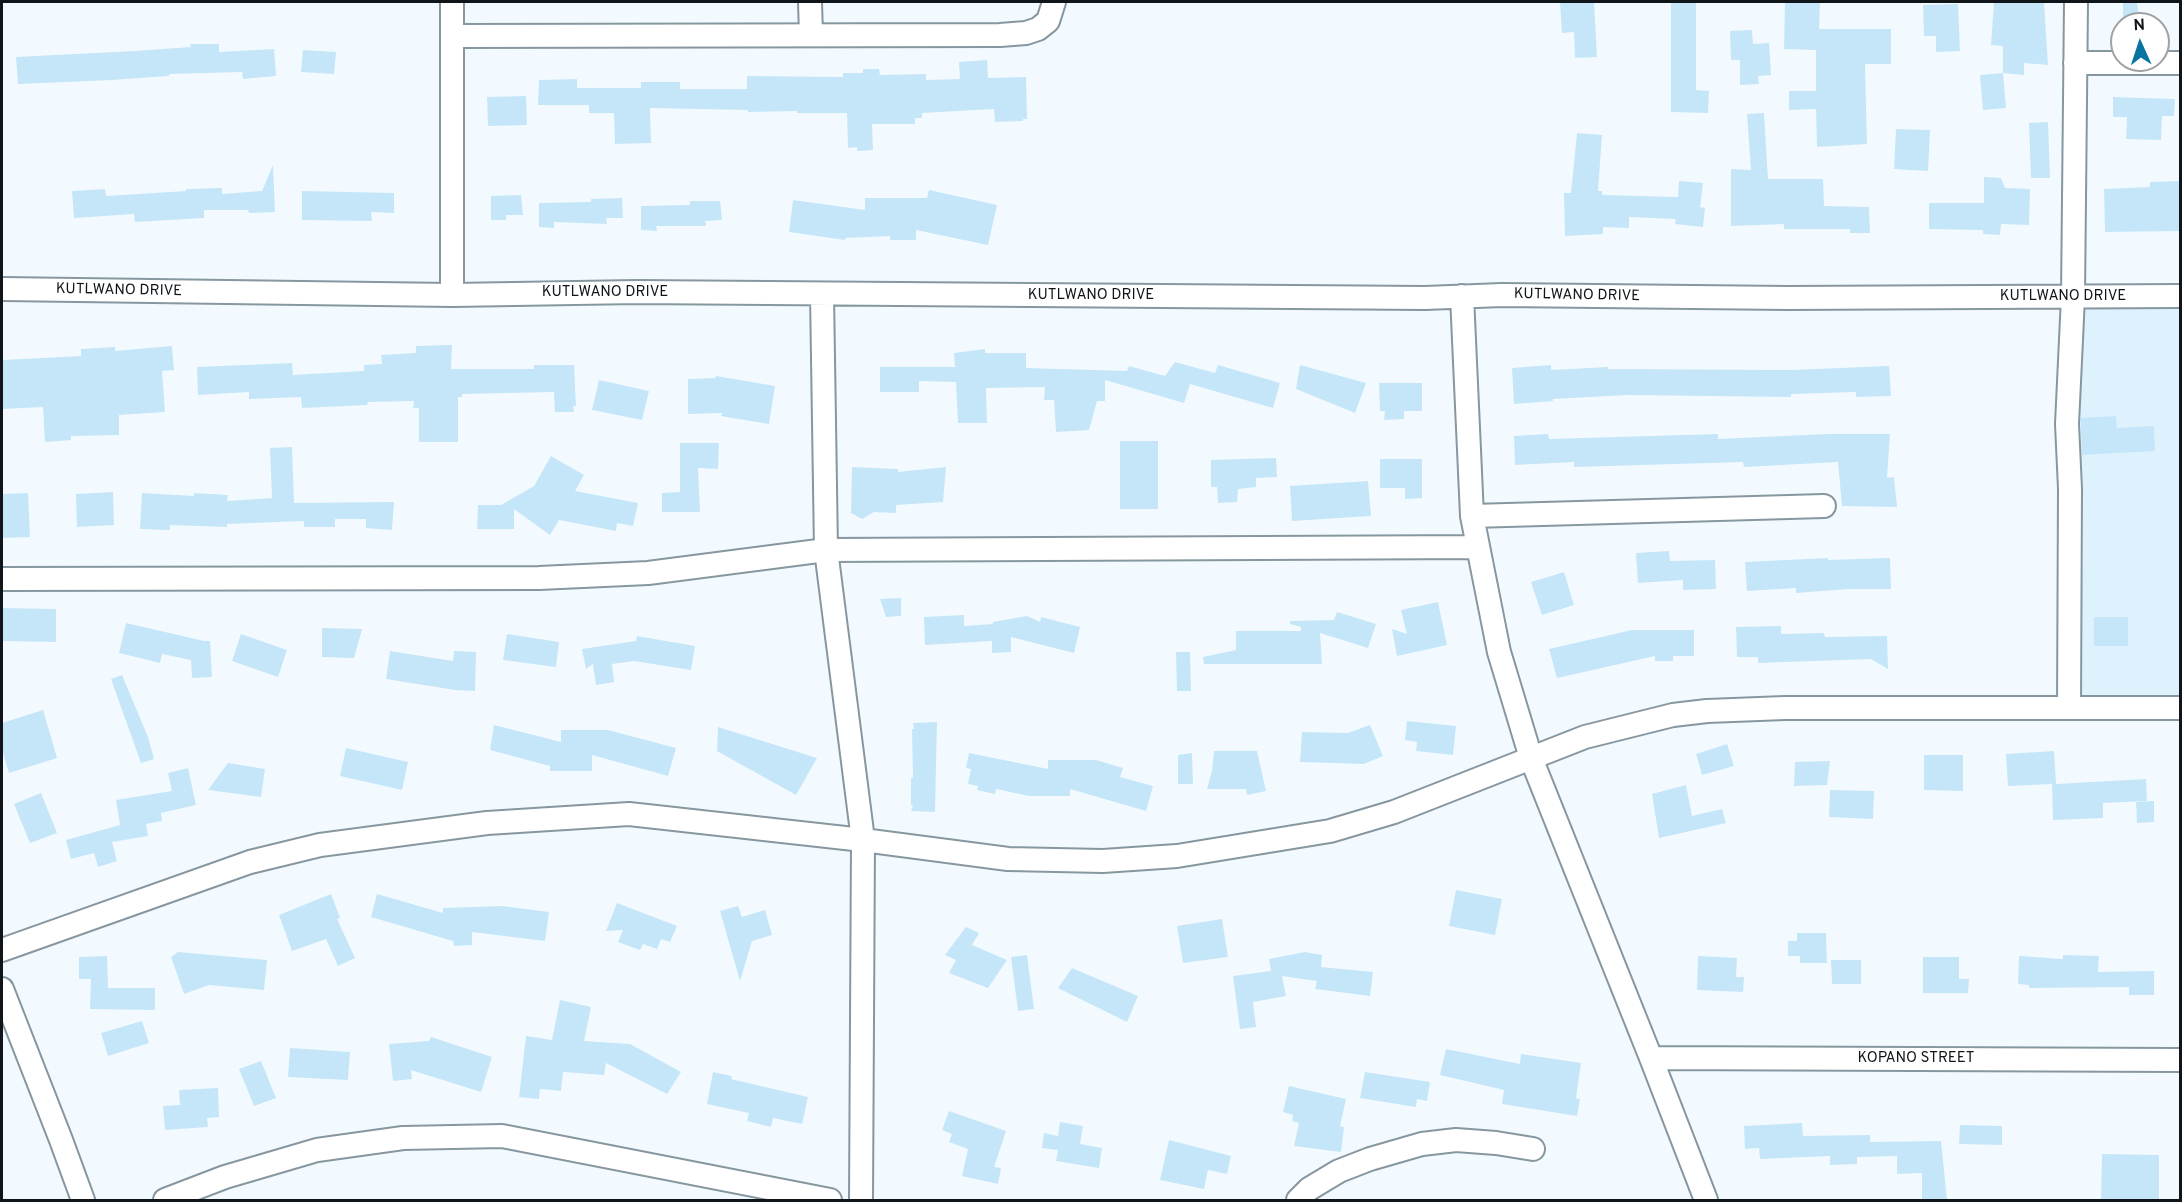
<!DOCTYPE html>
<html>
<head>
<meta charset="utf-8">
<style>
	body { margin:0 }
	#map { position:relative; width:2182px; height:1202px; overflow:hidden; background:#f3faff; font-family:Overpass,sans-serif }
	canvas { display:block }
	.frame { position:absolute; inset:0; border:3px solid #0f1519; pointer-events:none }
	.north { position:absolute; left:2110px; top:12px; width:60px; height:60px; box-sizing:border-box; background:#fff; border:2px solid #9fa1a3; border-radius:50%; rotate:357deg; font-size:16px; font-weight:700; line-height:24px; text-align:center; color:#0f1519 }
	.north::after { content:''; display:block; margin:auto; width:21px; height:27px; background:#0875a0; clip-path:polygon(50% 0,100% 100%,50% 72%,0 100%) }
</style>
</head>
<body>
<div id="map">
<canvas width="2182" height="1202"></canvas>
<div class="frame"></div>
<div class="north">N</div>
</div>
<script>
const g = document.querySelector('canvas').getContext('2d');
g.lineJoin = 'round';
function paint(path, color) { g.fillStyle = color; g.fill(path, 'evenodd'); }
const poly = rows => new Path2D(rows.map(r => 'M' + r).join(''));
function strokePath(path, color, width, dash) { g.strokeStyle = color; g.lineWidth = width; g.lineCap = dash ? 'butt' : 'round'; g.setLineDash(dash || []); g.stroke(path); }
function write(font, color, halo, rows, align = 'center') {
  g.font = font + ' Overpass,sans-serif'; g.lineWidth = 5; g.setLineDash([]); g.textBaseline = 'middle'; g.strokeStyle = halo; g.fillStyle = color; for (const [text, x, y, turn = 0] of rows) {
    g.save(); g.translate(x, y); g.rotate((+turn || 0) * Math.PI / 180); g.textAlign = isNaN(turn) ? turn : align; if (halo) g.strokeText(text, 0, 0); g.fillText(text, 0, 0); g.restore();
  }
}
paint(poly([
	[2180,296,2180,708,2069,708,2073,297]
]), '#def2fe');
paint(poly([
	[1560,2,1594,2,1597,57,1575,58,1574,32,1562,33],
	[1671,2,1696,2,1696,90,1709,91,1708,113,1671,112],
	[1785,2,1820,2,1819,29,1891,29,1891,64,1865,64,1867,144,1817,147,1816,109,1789,110,1789,91,1816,91,1816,50,1784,49],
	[1994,2,2044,2,2048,65,2024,63,2024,75,2003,73,2003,46,1991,45],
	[2137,2,2140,24,2123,24,2123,3],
	[1958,4,1960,51,1936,52,1936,36,1924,36,1923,5],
	[1752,30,1753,44,1769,43,1771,75,1758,76,1759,84,1740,85,1740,60,1731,60,1730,31],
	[190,44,219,44,219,52,274,49,276,76,243,79,242,72,169,74,169,76,112,80,18,84,16,57,134,51,191,47],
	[303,50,336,52,334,74,301,72],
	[987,60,988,78,1026,77,1027,119,1023,119,1023,121,995,122,994,109,922,113,922,118,915,118,915,124,872,124,873,150,857,151,857,147,848,148,847,113,797,113,797,111,748,112,748,110,650,108,651,143,615,144,614,113,589,113,589,105,538,105,539,80,577,79,577,88,641,88,641,82,680,82,680,89,747,89,747,76,843,77,843,73,863,73,863,69,879,69,880,75,926,74,926,80,960,79,959,62],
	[2003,73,2006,108,1983,110,1980,75],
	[526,96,527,125,488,126,487,97],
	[2113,97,2175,99,2174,116,2162,116,2161,140,2126,139,2127,117,2113,117],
	[1764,113,1768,179,1823,179,1824,206,1869,207,1870,233,1850,233,1850,229,1784,229,1784,224,1731,226,1731,169,1751,170,1747,114],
	[2048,122,2050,178,2031,178,2029,123],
	[1896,129,1930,130,1928,171,1894,169],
	[1577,133,1602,135,1598,191,1602,191,1602,195,1678,197,1679,181,1703,183,1700,207,1705,208,1703,227,1675,224,1676,219,1629,217,1629,228,1603,227,1603,234,1565,236,1564,193,1571,193],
	[273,165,275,212,249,213,248,210,204,210,204,218,135,222,134,214,74,218,72,191,105,189,106,196,186,191,186,189,222,188,222,194,262,191],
	[1984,177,2001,178,2005,188,2030,189,2029,225,2001,224,2000,235,1983,234,1983,230,1929,229,1929,203,1984,203],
	[2181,181,2181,231,2105,232,2104,189,2150,187,2150,182],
	[929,190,997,205,988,245,916,230,916,240,890,240,890,236,845,238,845,240,789,232,793,200,865,210,865,198,927,198],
	[302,191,394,193,394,213,371,212,372,221,302,220],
	[521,195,523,215,506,215,506,220,491,220,491,196],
	[622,198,623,218,606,218,607,224,554,222,554,228,539,227,539,203,591,202,591,199],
	[690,201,720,201,722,220,705,221,706,226,656,226,657,231,641,230,641,206,690,205],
	[452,345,451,369,534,369,534,365,574,365,576,406,573,406,574,412,555,412,554,392,462,394,462,397,458,397,458,442,419,442,419,408,413,408,414,401,368,402,367,405,302,408,301,397,249,399,249,392,198,395,197,367,292,363,293,375,364,371,364,365,382,364,381,355,416,353,416,346],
	[172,346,174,370,162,371,165,412,119,415,119,435,71,436,71,440,45,442,43,407,2,409,2,360,81,356,81,349,115,347,115,351],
	[985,349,985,353,1026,353,1026,368,1127,371,1129,366,1165,376,1175,362,1215,373,1218,365,1280,383,1273,408,1190,384,1184,403,1105,380,1105,401,1097,401,1089,430,1056,432,1054,400,1044,400,1045,387,986,388,987,423,958,423,956,382,919,381,919,392,880,392,880,367,955,367,954,353],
	[1300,365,1366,383,1355,413,1296,389],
	[1551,365,1551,370,1608,367,1608,369,1791,370,1889,366,1891,396,1856,397,1856,392,1791,394,1791,397,1627,395,1553,399,1553,401,1514,404,1512,368],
	[716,376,775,386,769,424,721,416,722,413,688,414,688,379,715,378],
	[599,380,649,391,642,420,592,410],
	[1379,383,1422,383,1422,411,1404,411,1404,419,1384,420,1385,411,1380,411],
	[2116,416,2117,428,2154,426,2155,451,2082,455,2081,418],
	[1548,434,1549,439,1718,434,1718,439,1828,434,1890,434,1887,478,1894,477,1897,507,1842,506,1838,462,1744,467,1743,462,1574,467,1574,462,1515,465,1514,436],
	[1120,441,1158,441,1158,509,1120,509],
	[680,443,719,443,718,469,698,468,700,512,662,512,662,493,680,492],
	[292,447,294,503,394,502,392,530,366,528,366,519,335,519,335,527,304,527,304,521,227,524,227,527,170,525,170,530,140,529,142,493,194,496,194,493,228,495,227,501,272,498,270,448],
	[551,456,584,475,575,491,638,503,633,526,617,523,616,531,559,520,550,535,514,509,514,529,477,529,478,505,501,505,534,486],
	[1276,458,1277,477,1256,478,1256,487,1238,489,1237,502,1218,503,1217,487,1211,487,1211,460],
	[1380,459,1422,459,1422,498,1405,499,1405,488,1380,488],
	[852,467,898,469,898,472,946,467,943,502,896,505,896,513,874,512,862,519,851,513],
	[1368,481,1371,516,1292,521,1290,486],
	[113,492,114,525,77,527,76,494],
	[28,493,30,537,2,538,2,494],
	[1669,551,1670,561,1715,560,1716,589,1683,590,1683,580,1638,583,1636,553],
	[1828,558,1828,560,1890,558,1891,589,1849,589,1796,593,1796,588,1747,591,1745,562],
	[1564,572,1574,605,1542,615,1531,582],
	[901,598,901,616,886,617,880,599],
	[1438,602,1447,645,1397,656,1392,629,1407,634,1401,610],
	[2,608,56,609,56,642,2,641],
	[1337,612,1376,624,1368,648,1320,633,1322,664,1204,664,1203,657,1236,650,1236,631,1301,631,1301,627,1290,624,1290,621,1334,620],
	[964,615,964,626,993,624,993,622,1027,616,1040,622,1041,617,1080,627,1074,653,1011,637,1011,652,992,653,992,641,925,645,924,617],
	[2094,617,2128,617,2128,646,2094,646],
	[126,623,204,641,210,641,212,677,192,678,191,660,162,654,160,663,119,653],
	[1781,626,1781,634,1824,633,1825,637,1887,636,1888,669,1871,659,1758,663,1758,657,1737,657,1736,627],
	[322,628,362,629,354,658,322,657],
	[1632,630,1694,630,1694,656,1673,656,1673,661,1655,661,1655,656,1557,678,1549,649],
	[241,634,287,650,278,677,232,661],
	[507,634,559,642,556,667,503,660],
	[637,636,695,646,691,670,634,661,612,664,614,682,596,685,593,664,586,669,582,649,636,641],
	[390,651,453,661,454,651,476,652,475,691,455,690,386,679],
	[1176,652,1190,652,1191,691,1177,691],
	[122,675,148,737,154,759,141,763,111,679],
	[43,710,57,758,9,773,2,749,2,723],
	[1407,721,1456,726,1453,755,1416,751,1417,742,1405,740],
	[937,722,935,812,911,811,913,805,911,805,911,778,913,778,912,729,914,729,913,723],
	[494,725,561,742,561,730,608,730,676,748,668,776,592,755,592,771,550,771,550,766,490,750],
	[1370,725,1383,756,1364,764,1300,762,1302,732,1348,733],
	[718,727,817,758,796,795,717,751],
	[1727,744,1734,766,1702,775,1696,754],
	[346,748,408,762,402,790,340,776],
	[1214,751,1257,751,1266,791,1247,795,1246,789,1207,789,1212,771],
	[2054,751,2056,784,2146,779,2147,801,2103,803,2103,818,2053,820,2052,784,2008,786,2006,754],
	[969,753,1048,769,1048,760,1096,760,1123,768,1120,777,1153,786,1146,811,1070,789,1070,796,1029,796,996,789,995,794,977,790,978,786,968,784,971,769,966,768],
	[1192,753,1193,784,1178,784,1178,755],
	[1924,755,1963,755,1963,791,1924,790],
	[1830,761,1827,785,1794,786,1795,762],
	[228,763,265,769,261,797,208,790],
	[188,768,196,805,161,813,162,821,146,824,148,836,112,842,117,861,98,867,94,853,71,859,66,840,120,825,116,800,172,791,168,773],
	[1686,785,1692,816,1722,809,1726,823,1659,838,1652,794],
	[1830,790,1874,791,1873,819,1829,817],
	[41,793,57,833,30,843,14,804],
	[2154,801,2154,822,2137,823,2136,802],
	[1456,890,1502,899,1495,935,1449,926],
	[331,894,340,918,337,919,355,958,338,966,326,939,292,951,279,915],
	[377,894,443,913,443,908,502,906,549,912,545,941,472,932,472,945,454,946,453,941,371,917],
	[617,903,677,926,670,942,661,939,657,949,643,944,640,950,618,942,623,930,606,931],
	[738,906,742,917,765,910,772,935,752,941,740,981,720,911],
	[1222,919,1228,957,1183,963,1177,926],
	[966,927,979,933,972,945,1007,960,988,988,949,973,956,960,945,955],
	[1797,933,1826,933,1827,963,1800,963,1800,956,1788,956,1788,941,1797,941],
	[178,952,267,960,264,990,209,985,184,994,171,957],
	[1305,952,1322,955,1321,967,1373,972,1370,996,1315,989,1317,981,1282,976,1286,996,1253,1002,1256,1027,1240,1029,1233,976,1271,971,1269,959],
	[1027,955,1034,1009,1018,1011,1011,957],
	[2063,955,2099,956,2098,972,2154,971,2154,995,2129,995,2129,987,2029,988,2029,985,2018,984,2019,956,2063,959],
	[107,956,108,988,155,988,155,1010,90,1009,91,979,79,979,79,957],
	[1698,956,1737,958,1736,977,1744,977,1743,992,1697,990],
	[1923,957,1959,957,1959,979,1969,979,1968,993,1923,993],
	[1831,960,1861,960,1861,984,1832,984],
	[1072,968,1138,996,1127,1022,1058,988],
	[560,1000,591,1007,584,1041,630,1044,681,1072,667,1094,606,1063,604,1075,563,1072,561,1091,540,1089,539,1099,519,1097,526,1036,552,1040],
	[142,1021,149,1043,108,1056,101,1033],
	[431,1037,492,1057,481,1092,411,1070,412,1079,393,1081,389,1044,429,1041],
	[290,1048,350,1052,348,1080,288,1077],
	[1446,1049,1520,1064,1521,1054,1581,1063,1576,1098,1580,1099,1577,1116,1502,1104,1504,1090,1440,1075],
	[261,1061,276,1098,254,1106,239,1069],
	[713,1072,732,1076,731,1079,808,1097,802,1124,773,1118,771,1127,747,1121,749,1113,707,1104],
	[1365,1072,1430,1082,1427,1101,1417,1099,1416,1107,1360,1098],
	[1289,1086,1346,1099,1340,1126,1344,1127,1341,1152,1294,1146,1299,1123,1292,1121,1293,1115,1283,1112],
	[218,1088,219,1117,207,1118,208,1127,165,1130,163,1106,180,1105,179,1090],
	[949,1111,1006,1131,994,1167,1001,1168,998,1184,962,1176,968,1149,949,1142,952,1134,942,1130],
	[1060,1122,1083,1126,1080,1144,1102,1148,1099,1168,1056,1161,1058,1150,1042,1148,1044,1133,1058,1136],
	[1802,1123,1803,1136,1870,1135,1870,1142,1941,1141,1947,1200,1922,1200,1922,1173,1897,1174,1897,1156,1857,1157,1857,1164,1830,1165,1830,1156,1760,1159,1759,1148,1745,1149,1744,1126],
	[1960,1125,2002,1126,2002,1145,1959,1144],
	[1169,1140,1231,1156,1227,1174,1208,1170,1204,1189,1160,1180],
	[2102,1154,2159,1155,2159,1200,2101,1200]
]), '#c5e6f9');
const minor = poly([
	[810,2,811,35],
	[452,36,1000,35,1026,33,1038,29,1048,21,1054,2],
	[2075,63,2180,63],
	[2,289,452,295,637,292,1425,298,1502,295,1788,298,2180,296],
	[822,294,826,550,863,840,861,1200],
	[452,295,452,2],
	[1462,296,1472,516,1499,652,1531,758,1651,1058,1706,1200],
	[1472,516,1824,506],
	[2,579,539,578,648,573,826,550,1478,547],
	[2069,708,2070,489,2067,424,2073,297,2076,2],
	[2,950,250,862,320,845,487,823,629,814,863,840,1008,859,1103,861,1177,856,1330,831,1394,812,1585,737,1673,715,1707,711,1785,708,2180,708],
	[2,989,61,1140,83,1200],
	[1651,1058,2180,1060],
	[165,1200,225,1177,317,1150,403,1138,502,1136,830,1200],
	[1298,1200,1309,1189,1339,1171,1370,1159,1422,1144,1456,1140,1496,1143,1533,1149]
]);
strokePath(minor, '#8697a0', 26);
strokePath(minor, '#fff', 22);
write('15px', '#0f1519', '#fff', [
	["KUTLWANO DRIVE",119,291,1],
	["KUTLWANO DRIVE",605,293],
	["KUTLWANO DRIVE",1091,296],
	["KUTLWANO DRIVE",1577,296,1],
	["KUTLWANO DRIVE",2063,297],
	["KOPANO STREET",1916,1059]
]);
</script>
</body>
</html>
